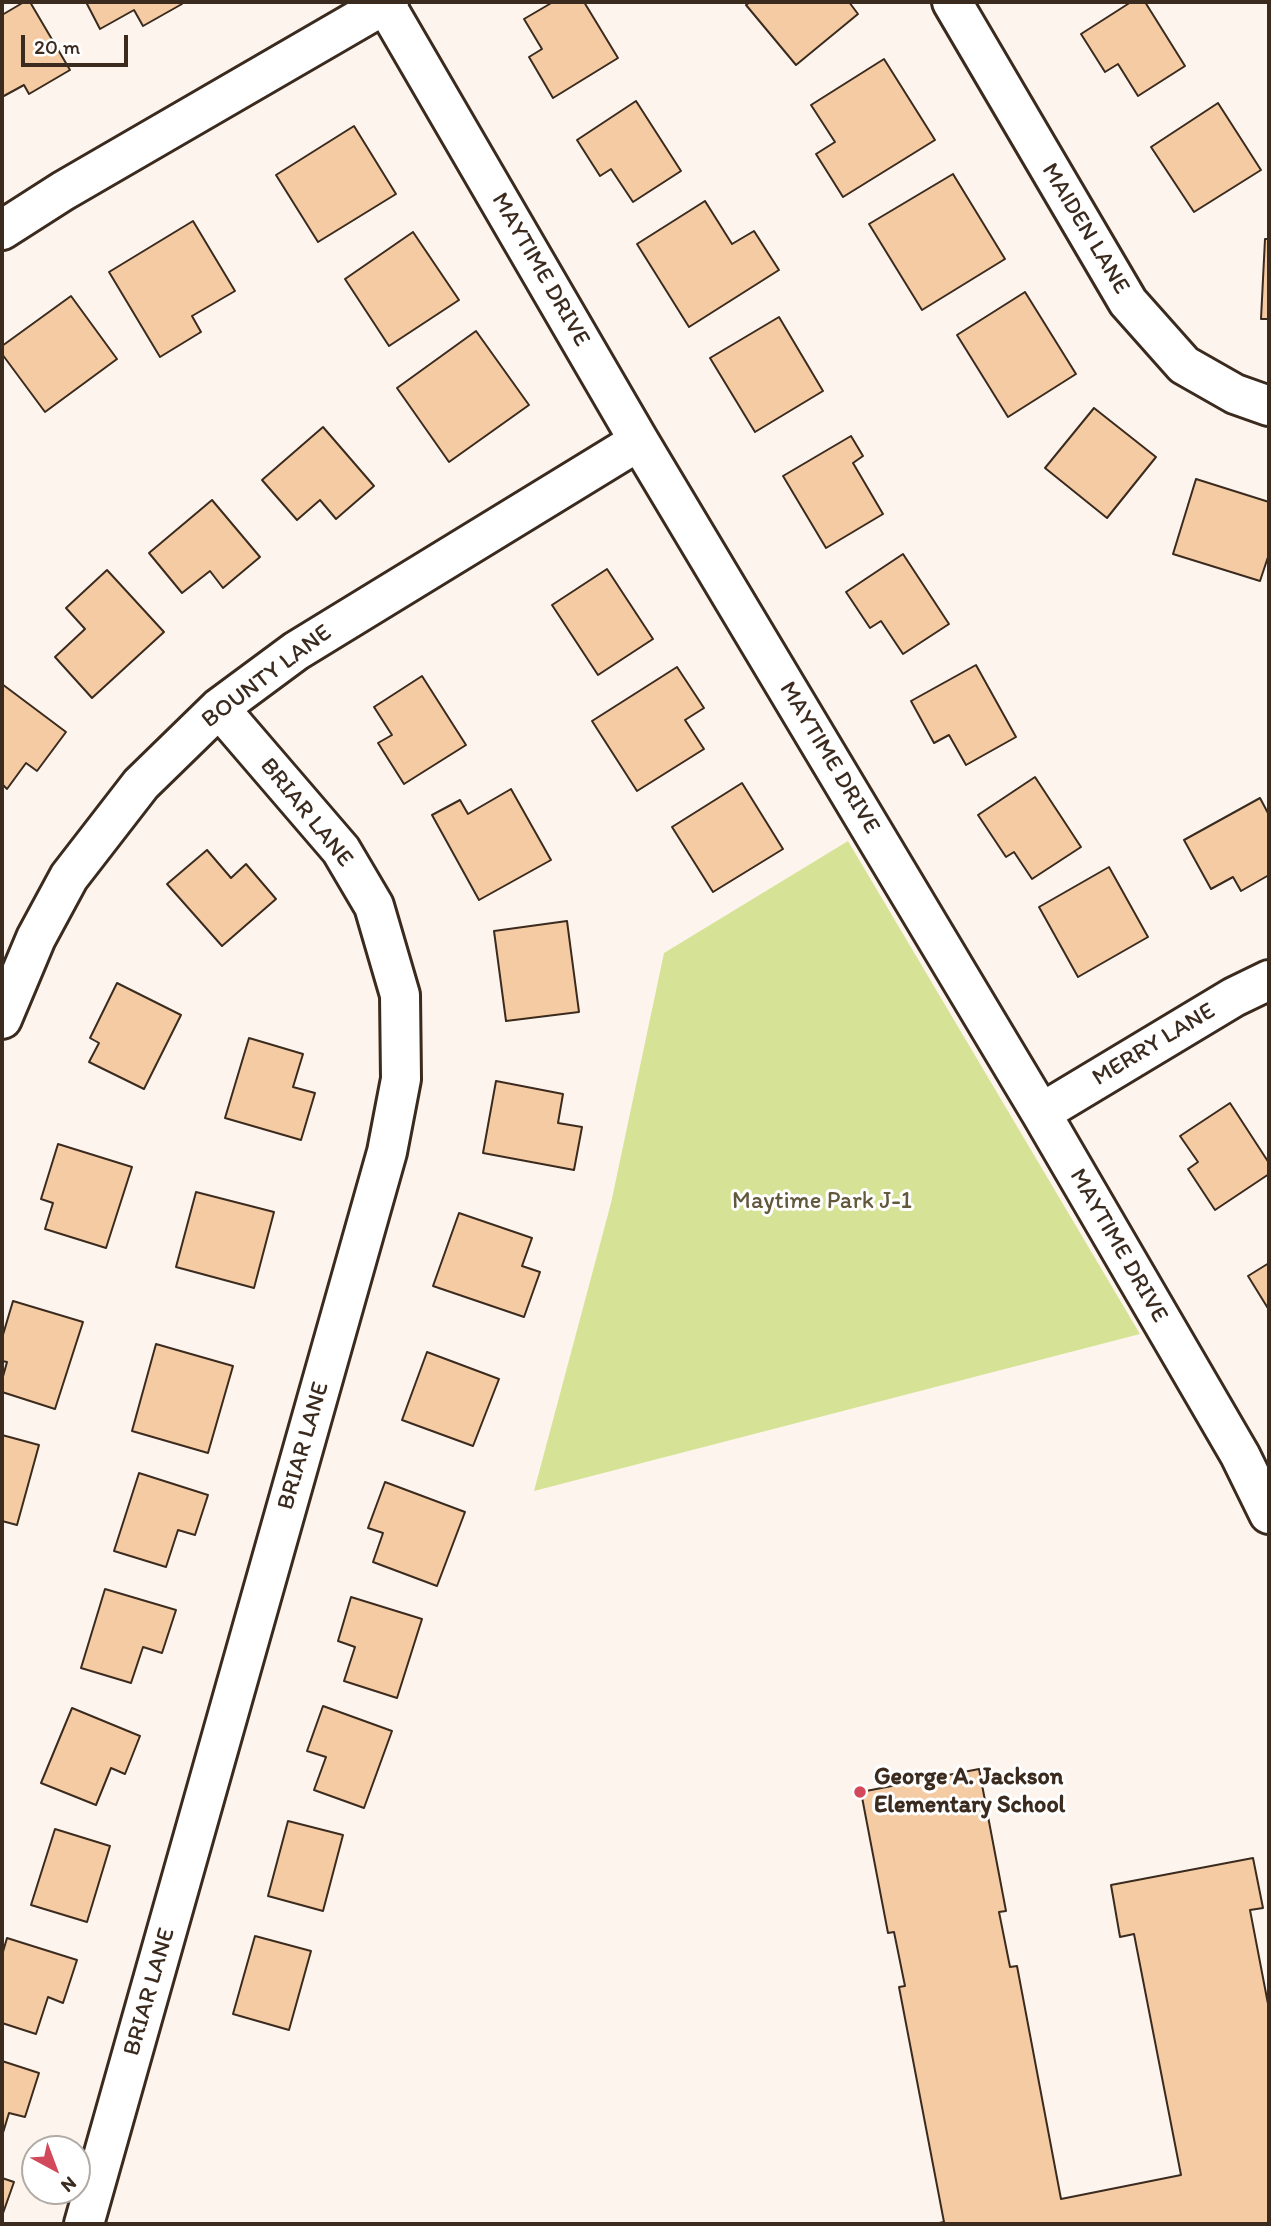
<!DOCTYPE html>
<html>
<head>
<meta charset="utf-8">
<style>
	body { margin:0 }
	#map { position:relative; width:1271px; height:2226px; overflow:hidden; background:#fdf5ed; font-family:Itim,sans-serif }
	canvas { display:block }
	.frame { position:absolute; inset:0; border:4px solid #3b2a1e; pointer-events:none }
	.north { position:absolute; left:21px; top:2135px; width:70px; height:70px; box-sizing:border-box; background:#fff; border:2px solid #b1aaa5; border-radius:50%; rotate:139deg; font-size:19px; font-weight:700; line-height:28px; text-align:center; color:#3b2a1e }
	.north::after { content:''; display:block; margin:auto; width:24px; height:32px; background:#d1495b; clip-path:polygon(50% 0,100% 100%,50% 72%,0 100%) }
	.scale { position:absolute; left:21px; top:35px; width:107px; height:32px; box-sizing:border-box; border:4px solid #3b2a1e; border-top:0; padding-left:9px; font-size:21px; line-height:24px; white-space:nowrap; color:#3b2a1e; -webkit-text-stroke:5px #fff; paint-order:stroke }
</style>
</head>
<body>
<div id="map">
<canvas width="1271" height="2226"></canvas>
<div class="frame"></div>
<div class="north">N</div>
<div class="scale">20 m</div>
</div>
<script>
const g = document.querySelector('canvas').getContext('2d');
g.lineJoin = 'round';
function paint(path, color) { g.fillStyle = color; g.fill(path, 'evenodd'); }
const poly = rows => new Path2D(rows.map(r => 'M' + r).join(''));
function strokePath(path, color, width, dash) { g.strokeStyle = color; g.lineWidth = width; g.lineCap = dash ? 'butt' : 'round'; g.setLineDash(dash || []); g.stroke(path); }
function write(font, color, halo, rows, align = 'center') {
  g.font = font + ' Itim,sans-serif'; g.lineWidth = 6; g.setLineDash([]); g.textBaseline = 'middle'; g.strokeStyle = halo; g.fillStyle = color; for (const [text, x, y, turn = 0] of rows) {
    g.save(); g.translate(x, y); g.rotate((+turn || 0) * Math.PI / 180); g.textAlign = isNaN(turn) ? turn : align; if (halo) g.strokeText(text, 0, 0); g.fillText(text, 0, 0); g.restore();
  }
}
paint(poly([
	[848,841,1140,1334,534,1491,611,1203,664,953]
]), '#d6e396');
const building = poly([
	[24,2,30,2,70,70,29,94,24,85,2,97,2,15,24,2],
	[86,2,180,2,182,4,143,26,134,10,100,29,86,2],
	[553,2,584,2,618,58,553,98,529,57,542,49,524,19,553,2],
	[750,2,849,2,858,14,796,65,746,5,750,2],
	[1131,2,1145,2,1185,66,1138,96,1118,64,1105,72,1081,34,1131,2],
	[884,59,935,140,843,197,816,154,835,142,811,105,884,59],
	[636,101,681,171,633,202,611,169,600,176,577,140,636,101],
	[1218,103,1261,170,1194,212,1151,147,1218,103],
	[354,126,396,194,318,242,276,175,354,126],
	[953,174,1005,259,922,310,869,224,953,174],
	[705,201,732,244,754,231,779,270,689,327,637,244,705,201],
	[193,221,235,291,192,316,201,332,160,357,109,272,193,221],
	[413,232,459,300,389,346,345,279,413,232],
	[1265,239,1269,239,1269,319,1261,319,1265,239],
	[1025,292,1076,374,1008,417,957,335,1025,292],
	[71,296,117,359,45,412,2,354,2,346,71,296],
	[779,317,823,391,755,432,710,358,779,317],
	[476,331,529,405,449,462,397,388,476,331],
	[1094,408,1156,457,1107,518,1045,468,1094,408],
	[323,427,374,486,336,519,320,500,297,520,262,480,323,427],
	[851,436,863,456,853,463,883,514,826,548,783,476,851,436],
	[1196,479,1269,502,1269,554,1260,581,1173,554,1196,479],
	[212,500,260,557,223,588,210,571,182,593,149,553,212,500],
	[903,554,949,624,903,654,881,621,870,628,846,592,903,554],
	[607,569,653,639,598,675,552,605,607,569],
	[107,570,164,632,92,698,55,657,85,629,66,608,107,570],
	[976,665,1016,737,966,765,949,735,934,743,911,701,976,665],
	[677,667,704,708,685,720,704,749,637,791,592,721,677,667],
	[422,676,466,745,404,784,378,743,392,735,374,707,422,676],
	[2,684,66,732,37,771,26,763,7,789,2,784,2,684],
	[1035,777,1081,847,1032,879,1014,852,1006,857,978,815,1035,777],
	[742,783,783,849,713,892,672,827,742,783],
	[511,789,551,860,479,900,432,815,460,800,468,814,511,789],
	[1260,798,1269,815,1269,875,1241,891,1233,877,1211,889,1184,840,1260,798],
	[207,850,231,878,246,864,276,899,222,946,167,884,207,850],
	[1109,867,1148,937,1078,977,1039,907,1109,867],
	[567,921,579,1012,506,1021,494,931,567,921],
	[117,983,181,1015,144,1089,89,1062,99,1043,90,1038,117,983],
	[249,1038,303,1054,293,1087,315,1093,301,1140,225,1118,249,1038],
	[496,1081,563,1094,558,1123,582,1127,574,1170,483,1153,496,1081],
	[1230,1103,1269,1163,1269,1174,1215,1210,1188,1169,1198,1162,1180,1136,1230,1103],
	[58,1144,132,1167,106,1248,45,1229,53,1203,41,1199,58,1144],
	[196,1192,274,1212,254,1288,176,1267,196,1192],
	[459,1213,532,1238,522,1266,540,1272,524,1317,433,1286,459,1213],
	[1269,1263,1269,1310,1248,1276,1269,1263],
	[13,1301,83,1322,55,1409,2,1392,2,1380,7,1362,2,1361,2,1338,13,1301],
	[156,1344,233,1366,208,1453,132,1431,156,1344],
	[427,1352,499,1379,473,1446,402,1420,427,1352],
	[2,1435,39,1445,17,1525,2,1521,2,1435],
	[139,1473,208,1495,195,1535,178,1530,166,1567,114,1551,139,1473],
	[385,1482,465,1512,437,1586,373,1562,383,1533,368,1528,385,1482],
	[105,1589,176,1610,162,1653,143,1647,131,1683,81,1668,105,1589],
	[351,1597,422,1619,397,1698,344,1681,355,1647,338,1641,351,1597],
	[323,1706,392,1731,364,1808,314,1790,326,1757,307,1751,323,1706],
	[72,1708,140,1736,125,1774,111,1768,96,1805,41,1783,72,1708],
	[979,1769,1006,1911,999,1912,1010,1967,1017,1966,1061,2199,1181,2175,1134,1934,1120,1937,1111,1885,1253,1858,1263,1908,1250,1910,1269,2009,1269,2224,934,2224,944,2222,899,1987,905,1986,894,1932,888,1933,861,1792,979,1769],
	[288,1821,343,1835,323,1911,268,1896,288,1821],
	[55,1829,110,1846,87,1922,31,1905,55,1829],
	[255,1936,311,1951,289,2030,233,2014,255,1936],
	[7,1938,77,1960,63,2003,48,1997,36,2034,2,2023,2,1955,7,1938],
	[2,2061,39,2073,25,2117,9,2113,2,2136,2,2061],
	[2,2178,14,2182,2,2216,2,2178]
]);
paint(building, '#f5cba4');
strokePath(building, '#3b2a1e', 2);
const minor = poly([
	[952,2,1128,302,1184,365,1235,394,1269,406],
	[385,4,639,441,1041,1113,1240,1455,1269,1514],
	[2,230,63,191,389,2],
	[2,1019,36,938,69,877,141,784,219,708,296,651,639,441],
	[1041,1113,1234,997,1269,980],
	[84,2224,387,1152,401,1079,400,995,374,906,341,850,219,708]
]);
strokePath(minor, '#3b2a1e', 44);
strokePath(minor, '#fff', 38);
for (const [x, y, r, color] of [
	[860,1792,7,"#d1495b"]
]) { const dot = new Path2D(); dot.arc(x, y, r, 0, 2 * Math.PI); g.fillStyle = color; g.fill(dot); strokePath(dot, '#fff', 2.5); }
write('24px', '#3b2a1e', '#fff', [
	["MAIDEN LANE",1085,229,59],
	["MAYTIME DRIVE",540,270,60],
	["BOUNTY LANE",267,677,-37],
	["MAYTIME DRIVE",829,758,59],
	["BRIAR LANE",306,813,51],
	["MERRY LANE",1154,1045,-31],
	["MAYTIME DRIVE",1118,1246,60],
	["BRIAR LANE",304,1446,-74],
	["BRIAR LANE",150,1992,-74]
]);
write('24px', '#62583c', '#fff', [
	["Maytime Park J-1",822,1202]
]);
write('bold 24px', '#3b2a1e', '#fff', [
	["George A. Jackson",874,1778],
	["Elementary School",874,1806]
], 'left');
</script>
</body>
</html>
